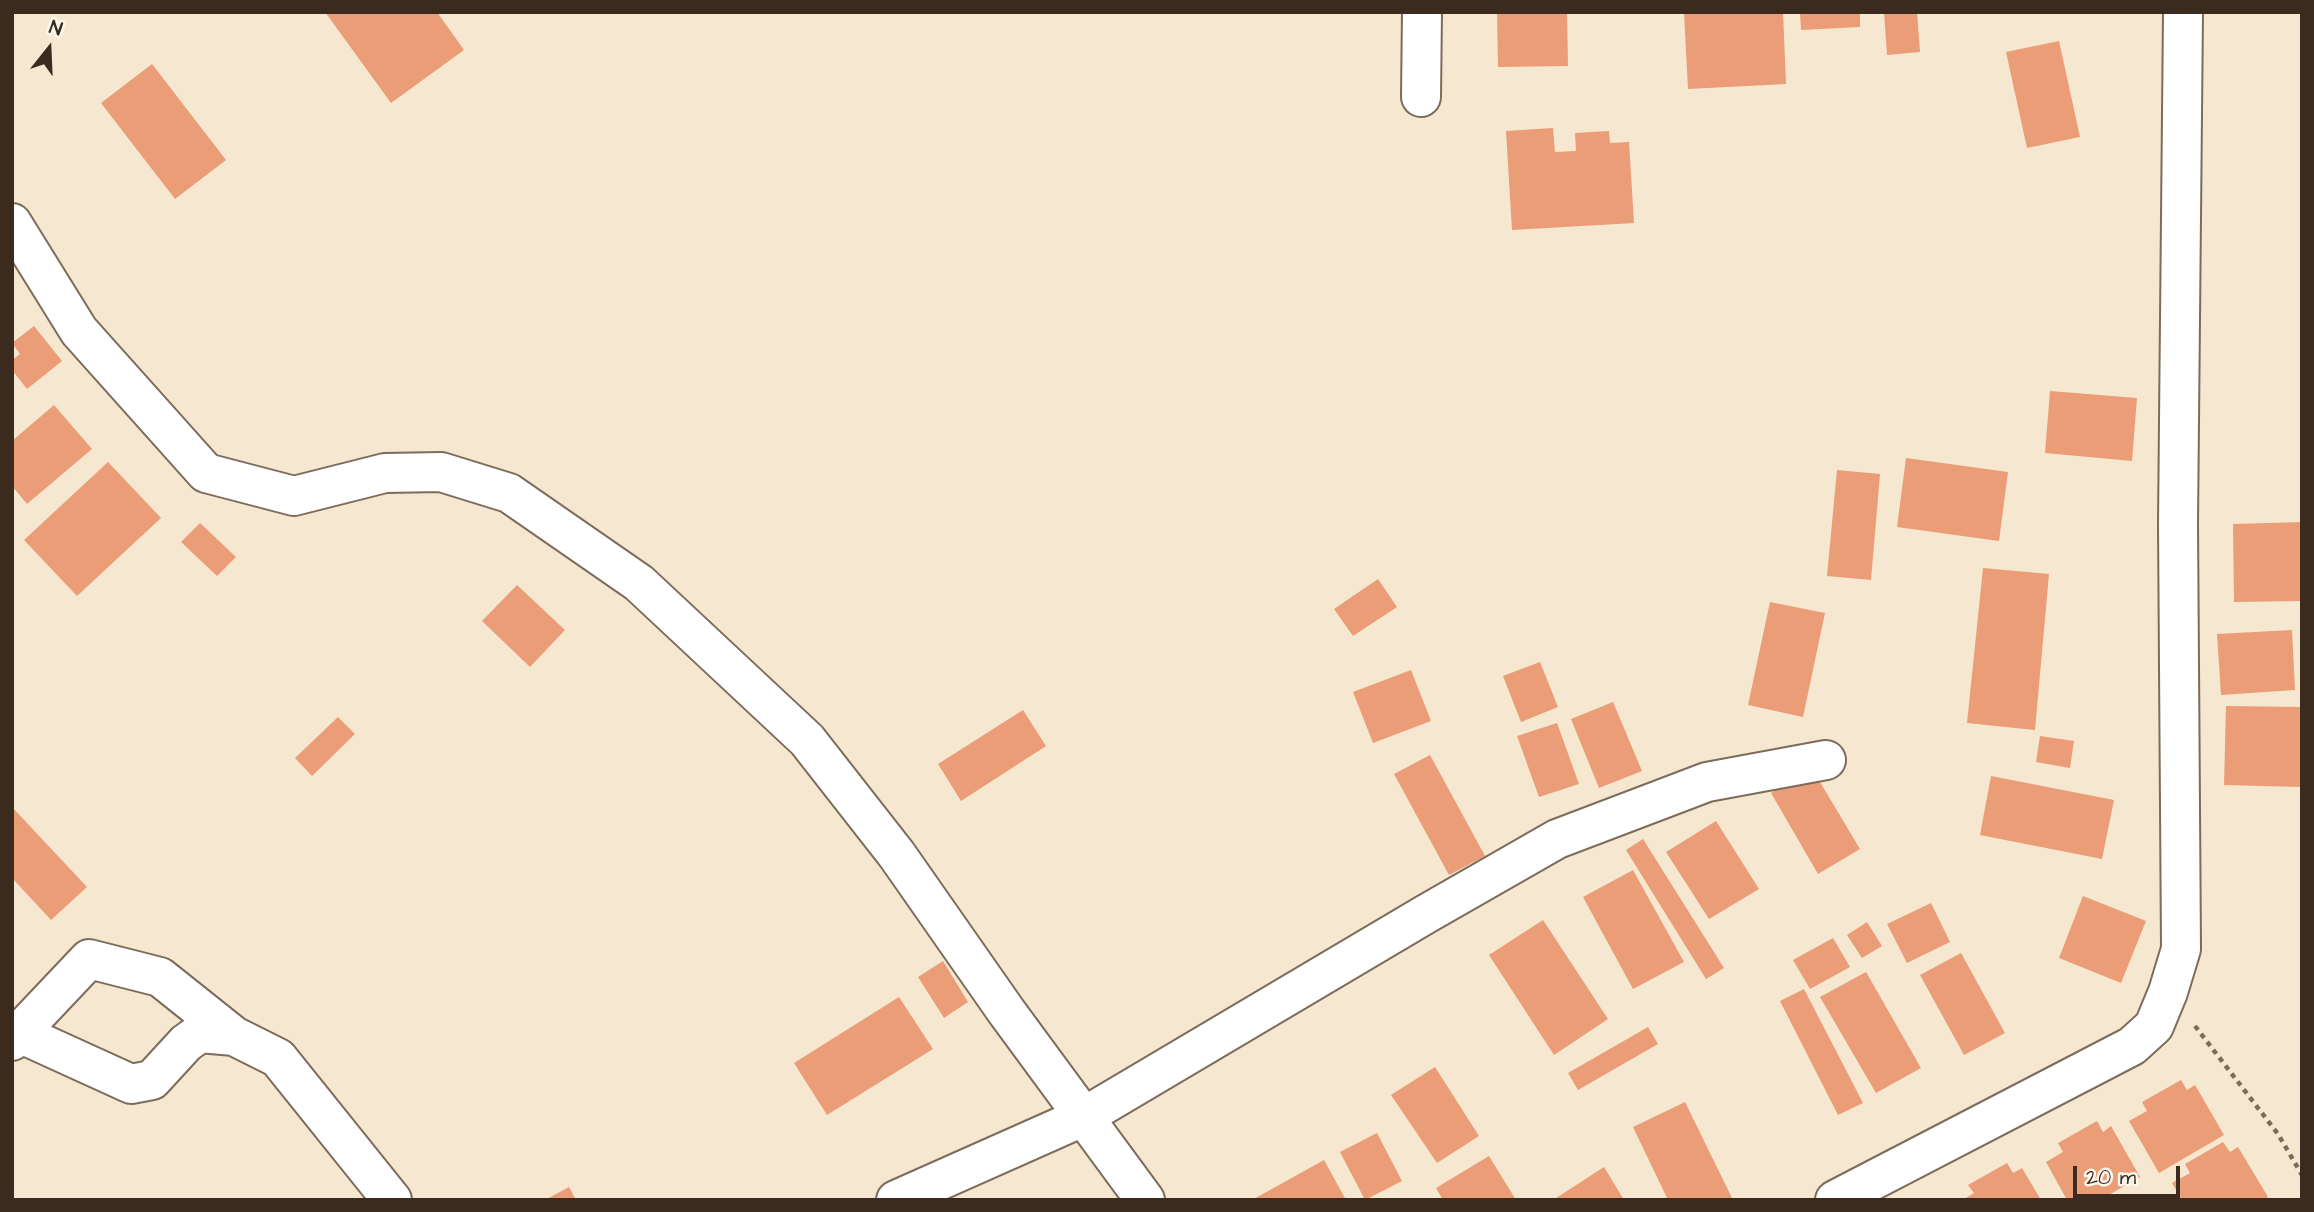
<!DOCTYPE html>
<html>
<head>
<meta charset="utf-8">
<style>
	body { margin:0 }
	#map { position:relative; width:2314px; height:1212px; overflow:hidden; background:#f5e7d0; font-family:"Architects Daughter",sans-serif }
	canvas { display:block }
	.frame { position:absolute; inset:0; border:14px solid #3b2a1e; pointer-events:none }
	.north { position:absolute; left:14px; top:14px; width:70px; height:70px; -webkit-text-stroke:5px #fbf7ec; paint-order:stroke; rotate:18deg; font-size:19px; font-weight:700; line-height:28px; text-align:center; color:#3b2a1e }
	.north::after { content:''; display:block; margin:auto; width:24px; height:32px; background:#3b2a1e; clip-path:polygon(50% 0,100% 100%,50% 72%,0 100%) }
	.scale { position:absolute; left:2073px; top:1166px; width:107px; height:32px; box-sizing:border-box; border:4px solid #3b2a1e; border-top:0; padding-left:9px; font-size:21px; line-height:24px; white-space:nowrap; color:#3b2a1e; -webkit-text-stroke:5px #fbf7ec; paint-order:stroke }
</style>
</head>
<body>
<div id="map">
<canvas width="2314" height="1212"></canvas>
<div class="frame"></div>
<div class="north">N</div>
<div class="scale">20 m</div>
</div>
<script>
const g = document.querySelector('canvas').getContext('2d');
g.lineJoin = 'round';
function paint(path, color) { g.fillStyle = color; g.fill(path, 'evenodd'); }
const poly = rows => new Path2D(rows.map(r => 'M' + r).join(''));
function strokePath(path, color, width, dash) { g.strokeStyle = color; g.lineWidth = width; g.lineCap = dash ? 'butt' : 'round'; g.setLineDash(dash || []); g.stroke(path); }
paint(poly([
	[325,12,437,12,464,50,391,103],
	[1497,12,1567,12,1568,66,1498,67],
	[1684,12,1783,12,1786,84,1688,89],
	[1800,12,1860,12,1860,27,1801,30],
	[1884,12,1917,12,1920,52,1887,55],
	[2059,41,2080,137,2027,148,2006,52],
	[152,64,226,160,175,199,101,103],
	[1553,128,1555,152,1576,151,1575,133,1609,131,1610,143,1629,142,1634,223,1512,230,1506,131],
	[34,326,62,361,27,389,12,370,12,360,20,354,12,343],
	[2050,391,2137,398,2132,461,2045,453],
	[54,405,92,449,27,504,12,486,12,441],
	[1906,458,2008,472,1999,541,1897,527],
	[108,462,161,518,77,596,24,540],
	[1837,470,1880,474,1871,580,1827,576],
	[2302,522,2302,601,2234,602,2233,524],
	[200,523,236,557,217,576,181,542],
	[1983,568,2049,574,2035,730,1967,723],
	[1378,579,1397,607,1353,636,1334,609],
	[517,585,565,630,530,667,482,621],
	[1770,602,1825,613,1803,717,1748,705],
	[2292,630,2295,690,2221,695,2217,634],
	[1540,662,1558,707,1521,722,1503,676],
	[1411,670,1431,721,1373,743,1353,692],
	[1613,702,1642,771,1599,788,1571,719],
	[2226,706,2302,707,2302,787,2224,785],
	[1023,710,1046,746,961,801,938,764],
	[338,717,355,734,312,776,295,758],
	[1557,723,1579,784,1539,797,1517,736],
	[2040,736,2074,741,2070,768,2036,762],
	[1430,755,1485,856,1449,875,1394,774],
	[1803,773,1817,777,1860,849,1818,874,1771,793],
	[1991,776,2114,800,2102,859,1980,835],
	[12,807,87,887,51,920,12,878],
	[1716,821,1759,889,1709,919,1666,852],
	[1643,839,1724,968,1706,979,1626,850],
	[1633,870,1684,962,1633,989,1583,897],
	[2083,896,2146,921,2121,983,2059,958],
	[1931,903,1950,942,1907,963,1887,924],
	[1543,920,1608,1019,1554,1055,1489,955],
	[1867,922,1882,946,1862,958,1847,935],
	[1833,938,1850,967,1810,989,1793,960],
	[1961,953,2005,1033,1964,1055,1920,975],
	[943,961,968,1002,944,1018,918,977],
	[1866,972,1921,1068,1876,1093,1820,997],
	[1804,989,1863,1103,1838,1115,1780,1001],
	[899,997,933,1049,827,1115,794,1063],
	[1648,1027,1658,1044,1578,1090,1568,1073],
	[1435,1067,1479,1136,1437,1163,1391,1095],
	[2181,1080,2187,1090,2195,1085,2224,1135,2159,1173,2129,1121,2147,1111,2142,1102],
	[1685,1102,1733,1200,1668,1200,1633,1127],
	[2097,1121,2103,1132,2111,1126,2140,1177,2100,1200,2067,1200,2046,1162,2063,1152,2058,1143],
	[1377,1133,1402,1181,1365,1200,1340,1152],
	[2223,1142,2230,1152,2238,1147,2268,1197,2263,1200,2182,1200,2172,1183,2190,1173,2185,1164],
	[1489,1156,1516,1200,1443,1200,1436,1188],
	[1324,1160,1346,1200,1252,1200],
	[2007,1163,2013,1173,2022,1168,2041,1200,1963,1200,1974,1193,1968,1185],
	[1604,1167,1624,1200,1553,1200],
	[569,1187,576,1200,545,1200]
]), '#ea9d76');
const minor = poly([
	[1421,97,1422,12],
	[12,223,79,331,206,473,294,496,385,473,441,472,509,493,639,583,807,740,897,855,1006,1011,1145,1200],
	[19,1033,89,959,160,977,234,1036],
	[12,1041,19,1033,131,1084,152,1080,186,1043,200,1033,234,1036,278,1058,392,1200],
	[896,1200,1085,1116,1426,914,1557,839,1707,782,1826,760],
	[1835,1200,2132,1046,2154,1026,2168,992,2181,949,2178,523,2183,12]
]);
strokePath(minor, '#7c6c5c', 42);
strokePath(poly([
	[2195,1026,2278,1134,2302,1175]
]), '#7c6c5c', 4.5, [5, 5]);
strokePath(minor, '#fff', 38);
</script>
</body>
</html>
